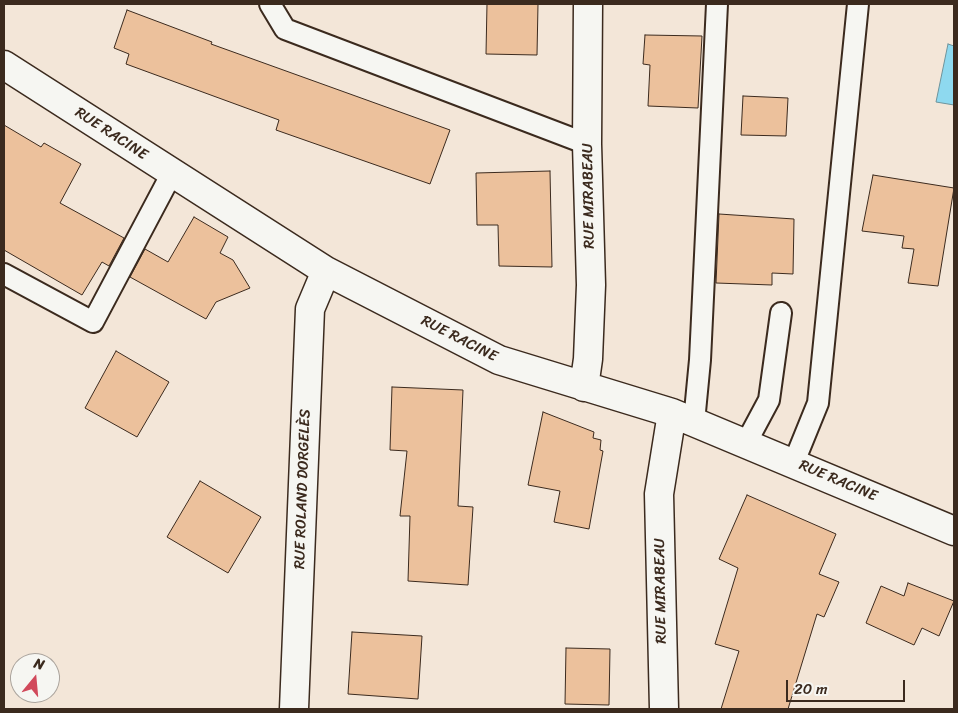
<!DOCTYPE html>
<html>
<head>
<meta charset="utf-8">
<style>
	body { margin:0 }
	#map { position:relative; width:958px; height:713px; overflow:hidden; background:#f3e6d8; font-family:Sriracha,sans-serif }
	canvas { display:block }
	.frame { position:absolute; inset:0; border:5px solid #3b2a1e; pointer-events:none }
	.north { position:absolute; left:10px; top:653px; width:50px; height:50px; box-sizing:border-box; background:#f6f6f2; border:1px solid #aba49d; border-radius:50%; rotate:17deg; font-size:14px; font-weight:700; line-height:20px; text-align:center; color:#3b2a1e }
	.north::after { content:''; display:block; margin:auto; width:18px; height:22px; background:#d1495b; clip-path:polygon(50% 0,100% 100%,50% 72%,0 100%) }
	.scale { position:absolute; left:786px; top:680px; width:119px; height:22px; box-sizing:border-box; border:2px solid #3b2a1e; border-top:0; padding-left:6px; font-size:15px; line-height:18px; white-space:nowrap; color:#3b2a1e; -webkit-text-stroke:4px #f6f6f2; paint-order:stroke }
</style>
</head>
<body>
<div id="map">
<canvas width="958" height="713"></canvas>
<div class="frame"></div>
<div class="north">N</div>
<div class="scale">20 m</div>
</div>
<script>
const g = document.querySelector('canvas').getContext('2d');
g.lineJoin = 'round';
function paint(path, color) { g.fillStyle = color; g.fill(path, 'evenodd'); }
const poly = rows => new Path2D(rows.map(r => 'M' + r).join(''));
function strokePath(path, color, width, dash) { g.strokeStyle = color; g.lineWidth = width; g.lineCap = dash ? 'butt' : 'round'; g.setLineDash(dash || []); g.stroke(path); }
function write(font, color, halo, rows, align = 'center') {
  g.font = font + ' Sriracha,sans-serif'; g.lineWidth = 4; g.setLineDash([]); g.textBaseline = 'middle'; g.strokeStyle = halo; g.fillStyle = color; for (const [text, x, y, turn = 0] of rows) {
    g.save(); g.translate(x, y); g.rotate((+turn || 0) * Math.PI / 180); g.textAlign = isNaN(turn) ? turn : align; if (halo) g.strokeText(text, 0, 0); g.fillText(text, 0, 0); g.restore();
  }
}
const water = poly([
	[948,44,954,46,954,105,936,102,948,44]
]);
paint(water, '#8ed9ef');
strokePath(water, '#6d939b', 1);
const building = poly([
	[487,4,538,4,537,55,486,54,487,4],
	[127,10,212,42,211,44,450,130,430,184,276,130,279,120,126,64,129,54,114,48,127,10],
	[645,35,702,36,698,108,648,106,650,65,643,64,645,35],
	[743,96,788,98,786,136,741,135,743,96],
	[4,125,41,147,44,143,81,164,60,203,124,238,109,266,102,262,82,295,4,250,4,125],
	[550,171,552,267,499,266,498,225,477,225,476,173,550,171],
	[873,175,954,188,938,286,908,283,914,249,902,248,904,236,862,231,873,175],
	[719,214,794,219,793,274,772,273,772,285,716,283,719,214],
	[194,217,228,237,220,253,233,260,250,288,216,302,206,319,130,277,145,249,168,262,194,217],
	[116,351,169,382,137,437,85,408,116,351],
	[392,387,463,390,458,506,473,507,468,585,408,581,410,516,400,516,407,451,390,450,392,387],
	[543,412,594,432,593,438,601,440,600,450,603,451,589,529,554,522,560,491,528,485,543,412],
	[200,481,261,517,228,573,167,537,200,481],
	[747,495,836,534,819,574,839,582,824,617,817,614,788,709,721,709,739,651,715,644,738,568,719,559,747,495],
	[908,583,954,601,939,636,922,628,914,645,866,623,881,586,904,596,908,583],
	[352,632,422,636,418,699,348,694,352,632],
	[566,648,610,649,609,705,565,704,566,648]
]);
paint(building, '#ecc19c');
strokePath(building, '#3b2a1e', 1);
const service = poly([
	[270,4,285,29,587,144],
	[4,274,93,322,172,173],
	[694,422,700,360,717,4],
	[746,443,769,400,781,313],
	[794,462,818,403,858,4]
]);
const minor = poly([
	[4,65,326,271,499,360,672,413,954,531],
	[584,387,588,359,591,285,587,144,588,4],
	[294,709,310,309,326,271],
	[664,709,659,494,672,413]
]);
strokePath(service, '#3b2a1e', 24);
strokePath(minor, '#3b2a1e', 31);
strokePath(service, '#f6f6f2', 20);
strokePath(minor, '#f6f6f2', 28);
write('15px', '#3b2a1e', '#f6f6f2', [
	["RUE RACINE",111,134,33],
	["RUE MIRABEAU",589,196,-91],
	["RUE RACINE",459,339,27],
	["RUE RACINE",838,481,23],
	["RUE ROLAND DORGELÈS",303,489,-88],
	["RUE MIRABEAU",661,591,-91]
]);
</script>
</body>
</html>
